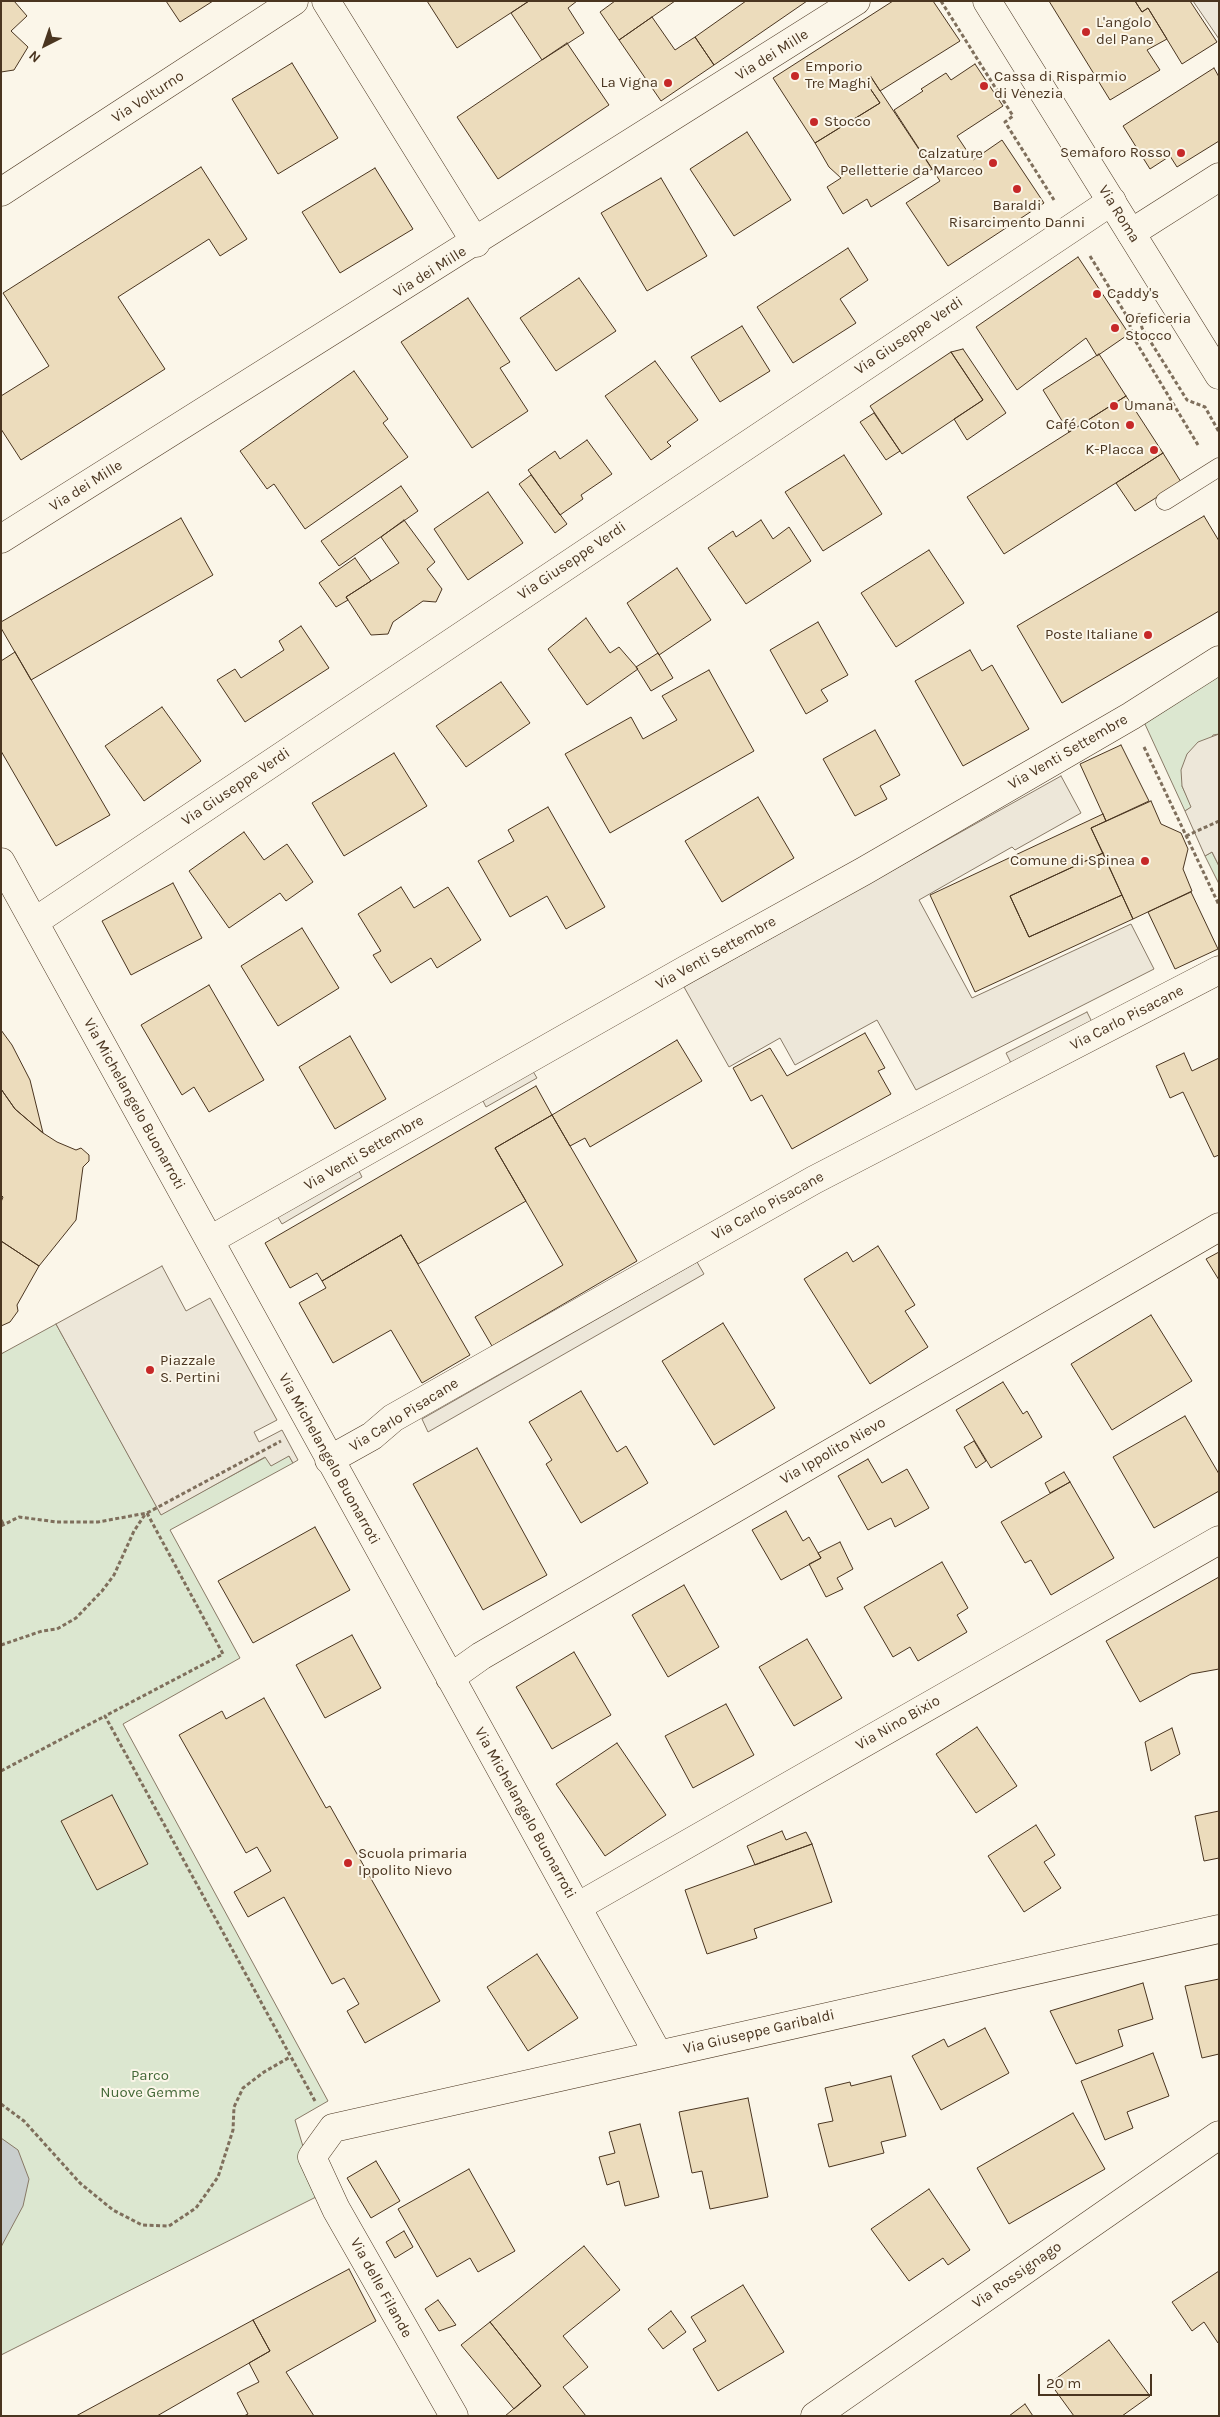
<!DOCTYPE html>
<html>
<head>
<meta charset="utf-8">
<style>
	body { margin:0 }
	#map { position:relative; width:1220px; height:2417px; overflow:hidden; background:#fbf6e9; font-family:Karla,sans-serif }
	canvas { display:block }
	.frame { position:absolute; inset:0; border:2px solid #4a3520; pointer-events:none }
	.north { position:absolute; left:20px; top:20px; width:50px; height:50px; -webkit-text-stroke:4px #fbf6e9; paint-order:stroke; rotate:221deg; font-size:14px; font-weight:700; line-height:20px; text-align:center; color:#4a3520 }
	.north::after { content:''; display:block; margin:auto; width:18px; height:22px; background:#4a3520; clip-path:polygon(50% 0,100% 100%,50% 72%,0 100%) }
	.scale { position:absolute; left:1038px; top:2374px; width:114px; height:22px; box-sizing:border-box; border:2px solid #4a3520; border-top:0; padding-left:6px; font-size:15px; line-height:18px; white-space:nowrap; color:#4a3520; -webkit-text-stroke:4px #fbf6e9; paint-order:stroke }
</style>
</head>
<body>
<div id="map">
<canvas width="1220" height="2417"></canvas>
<div class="frame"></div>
<div class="north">N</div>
<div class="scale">20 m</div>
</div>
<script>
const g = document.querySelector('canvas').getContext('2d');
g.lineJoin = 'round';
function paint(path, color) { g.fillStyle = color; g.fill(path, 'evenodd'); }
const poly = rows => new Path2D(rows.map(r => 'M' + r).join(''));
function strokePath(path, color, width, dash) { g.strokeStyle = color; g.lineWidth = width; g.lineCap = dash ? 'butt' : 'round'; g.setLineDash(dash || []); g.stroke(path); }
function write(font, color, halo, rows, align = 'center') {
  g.font = font + ' Karla,sans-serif'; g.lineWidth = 4; g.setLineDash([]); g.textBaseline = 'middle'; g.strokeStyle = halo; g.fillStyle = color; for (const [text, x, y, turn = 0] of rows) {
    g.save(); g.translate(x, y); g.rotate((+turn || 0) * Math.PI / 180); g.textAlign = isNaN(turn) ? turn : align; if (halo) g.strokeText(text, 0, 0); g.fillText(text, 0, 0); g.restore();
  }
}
const green = poly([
	[1219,676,1219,734,1213,735,1182,786,1192,807,1185,811,1144,722,1219,676],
	[1212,852,1219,866,1219,884,1205,856,1212,852],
	[56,1324,161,1514,266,1457,289,1456,293,1463,170,1530,240,1658,123,1724,328,2101,295,2120,318,2196,1,2355,1,1354,56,1324]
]);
paint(green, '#dce7d0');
strokePath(green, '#887966', 1);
const parking = poly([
	[1193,1,1219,1,1219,39,1193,1],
	[1219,734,1219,866,1212,852,1205,856,1185,811,1191,807,1182,786,1181,770,1187,754,1198,742,1219,734],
	[1061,776,1081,813,1015,850,1012,847,919,900,972,998,1131,924,1154,969,916,1090,877,1020,795,1065,780,1038,729,1067,684,987,1061,776],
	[1087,1012,1093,1024,1012,1065,1006,1053,1087,1012],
	[531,1068,537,1078,486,1107,481,1097,531,1068],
	[357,1167,362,1177,282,1224,276,1214,357,1167],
	[697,1262,704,1274,428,1432,422,1419,697,1262],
	[162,1266,186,1311,210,1298,277,1420,254,1432,259,1442,282,1430,298,1460,293,1463,289,1456,271,1466,265,1457,161,1515,56,1324,162,1266]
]);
paint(parking, '#ede7d9');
strokePath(parking, '#887966', 1);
const water = poly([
	[1,2138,18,2150,29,2179,23,2206,1,2247,1,2138]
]);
paint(water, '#c9cecd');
strokePath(water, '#887966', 1);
const building = poly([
	[1,1,14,1,27,16,11,31,28,47,14,70,1,72,1,1],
	[166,1,213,1,180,22,166,1],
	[427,1,529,1,457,48,427,1],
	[529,1,577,1,568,8,584,33,542,60,511,13,529,1],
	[615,1,675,1,619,40,600,12,615,1],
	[746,1,807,1,714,65,695,37,746,1],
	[893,1,933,1,960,41,880,91,871,77,865,81,880,103,815,143,773,78,893,1],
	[1049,1,1135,1,1142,12,1148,8,1167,39,1147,50,1160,70,1110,100,1049,1],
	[1135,1,1190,1,1217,42,1182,64,1148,8,1142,12,1135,1],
	[652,17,675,50,695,37,714,65,661,101,619,40,652,17],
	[567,43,609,105,498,179,457,117,567,43],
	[292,63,338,138,278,174,232,99,292,63],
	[975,64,1003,106,957,136,973,160,1002,140,1044,203,948,266,906,203,940,181,894,110,923,91,921,89,946,73,951,80,975,64],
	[1214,68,1219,77,1219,141,1177,167,1170,156,1150,169,1123,126,1214,68],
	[871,77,932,169,871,207,867,199,843,214,827,187,841,178,829,167,815,143,880,103,865,81,871,77],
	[747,132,791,200,734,236,690,169,747,132],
	[201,167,247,239,220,256,209,239,118,297,165,369,21,460,1,429,1,396,49,366,3,293,201,167],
	[375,168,413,229,340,273,302,212,375,168],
	[661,178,707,256,647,291,601,213,661,178],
	[848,248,868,280,840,299,856,323,793,363,757,307,848,248],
	[1078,257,1129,334,1097,356,1086,338,1017,390,976,327,1078,257],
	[579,278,616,331,556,371,520,318,579,278],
	[468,298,510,362,500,368,528,411,472,448,401,342,468,298],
	[742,326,770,371,720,402,691,357,742,326],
	[963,349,1006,413,967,440,954,419,983,400,951,352,963,349],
	[951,352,983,400,902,454,870,406,951,352],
	[1099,354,1126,396,1069,432,1043,390,1099,354],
	[655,361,698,420,667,442,671,446,651,460,605,396,655,361],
	[354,371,388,419,383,423,408,457,305,529,274,484,267,489,240,451,354,371],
	[1126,396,1163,453,1004,554,967,497,1126,396],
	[874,413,900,451,886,460,860,422,874,413],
	[587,440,612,474,581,495,583,499,560,515,528,470,555,451,560,459,587,440],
	[1163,453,1181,482,1135,511,1116,483,1163,453],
	[844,455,882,514,823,551,785,492,844,455],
	[531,475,567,524,555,533,519,484,531,475],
	[401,486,418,511,339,566,321,541,401,486],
	[488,492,523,543,468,580,434,529,488,492],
	[1204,516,1219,541,1219,611,1062,703,1017,626,1204,516],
	[181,518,213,575,31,680,1,628,1,622,181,518],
	[404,520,435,562,427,569,442,589,436,602,423,601,393,622,388,634,371,635,346,597,399,563,381,537,404,520],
	[761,520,773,539,789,527,811,561,746,604,708,548,733,531,736,537,761,520],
	[929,550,964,603,896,647,861,593,929,550],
	[355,558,371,581,346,597,348,600,336,607,319,583,355,558],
	[677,568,711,620,659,655,627,603,677,568],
	[586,618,610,653,619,647,638,669,587,705,548,649,586,618],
	[818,622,848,675,821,690,828,701,806,714,770,650,818,622],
	[301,626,329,668,245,722,217,680,235,669,241,678,284,650,279,641,301,626],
	[970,650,982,671,992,665,1029,729,963,766,915,681,970,650],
	[15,652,110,815,56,846,1,751,1,661,15,652],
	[658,653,673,678,651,691,636,667,658,653],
	[709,670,754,751,610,833,565,754,631,717,643,739,677,720,662,696,709,670],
	[501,682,530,723,466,767,436,726,501,682],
	[162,707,201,761,144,801,105,746,162,707],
	[875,730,900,775,880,786,887,799,855,816,823,759,875,730],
	[1121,745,1149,801,1106,821,1080,764,1121,745],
	[394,753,427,806,344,856,312,803,394,753],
	[758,797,794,858,722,902,685,841,758,797],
	[1151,801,1161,824,1181,833,1188,849,1183,869,1192,891,1133,919,1091,828,1151,801],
	[548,807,605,907,566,929,547,896,510,917,478,861,514,841,508,830,548,807],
	[1103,814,1106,821,1091,828,1103,853,1010,896,1029,937,1122,895,1133,919,975,992,930,895,1103,814],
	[244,832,264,860,287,844,313,882,286,901,280,893,229,928,189,871,244,832],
	[1103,853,1122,895,1029,937,1010,896,1103,853],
	[173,883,202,938,131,975,102,921,173,883],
	[401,887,414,908,448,887,481,940,437,968,431,958,391,983,373,955,381,951,358,914,401,887],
	[1191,892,1218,949,1175,969,1148,912,1191,892],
	[302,928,339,988,278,1026,241,966,302,928],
	[209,985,264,1080,209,1112,194,1087,182,1095,141,1025,209,985],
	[1,1030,12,1045,30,1080,43,1133,15,1109,1,1089,1,1030],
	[865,1033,885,1068,878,1071,891,1094,792,1149,762,1095,751,1101,733,1068,770,1048,787,1076,865,1033],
	[350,1036,386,1099,335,1129,299,1067,350,1036],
	[677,1040,702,1081,590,1147,585,1138,570,1146,552,1115,677,1040],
	[1184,1053,1192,1071,1219,1058,1219,1155,1214,1157,1183,1092,1170,1098,1156,1066,1184,1053],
	[536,1086,552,1115,495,1148,526,1201,418,1264,401,1235,322,1281,317,1273,290,1288,265,1243,536,1086],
	[1,1089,15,1109,43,1133,57,1142,76,1150,81,1148,89,1155,89,1161,83,1167,76,1220,39,1266,1,1241,1,1202,3,1197,1,1195,1,1089],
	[552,1115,637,1261,492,1346,475,1317,563,1265,495,1148,552,1115],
	[401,1235,470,1355,422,1383,391,1330,333,1363,299,1303,326,1288,322,1281,401,1235],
	[1,1241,39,1266,17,1305,18,1311,10,1322,1,1326,1,1241],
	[878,1246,915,1305,905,1311,928,1347,870,1384,804,1279,847,1252,853,1262,878,1246],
	[1219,1252,1219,1280,1206,1259,1219,1252],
	[1151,1315,1192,1381,1112,1430,1071,1364,1151,1315],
	[723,1323,775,1408,714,1445,662,1361,723,1323],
	[1003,1382,1023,1414,1027,1411,1042,1437,991,1468,956,1410,1003,1382],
	[581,1391,617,1452,626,1446,648,1483,581,1523,546,1464,552,1460,529,1422,581,1391],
	[1185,1416,1219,1474,1219,1491,1154,1528,1113,1457,1185,1416],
	[974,1441,986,1461,976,1468,964,1447,974,1441],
	[477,1448,547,1575,483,1610,413,1484,477,1448],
	[868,1459,882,1483,907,1469,929,1508,895,1527,891,1518,868,1530,838,1476,868,1459],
	[1064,1472,1070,1482,1050,1493,1045,1483,1064,1472],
	[1070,1482,1114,1558,1051,1595,1031,1560,1025,1563,1001,1522,1070,1482],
	[786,1511,803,1541,809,1537,821,1558,781,1580,752,1530,786,1511],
	[315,1527,350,1590,253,1643,218,1581,315,1527],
	[840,1542,853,1569,837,1578,843,1589,826,1597,809,1564,821,1558,818,1553,840,1542],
	[942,1562,968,1608,957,1615,967,1632,918,1661,910,1647,893,1657,864,1607,942,1562],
	[1219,1577,1219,1669,1191,1674,1140,1702,1106,1641,1219,1577],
	[684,1585,719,1647,668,1677,632,1615,684,1585],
	[352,1635,381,1688,325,1718,296,1665,352,1635],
	[807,1639,842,1698,794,1726,759,1667,807,1639],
	[574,1652,611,1715,552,1749,516,1687,574,1652],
	[264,1698,326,1808,330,1806,440,2001,365,2043,347,2011,359,2004,344,1978,332,1984,284,1897,248,1917,234,1892,271,1871,257,1847,246,1853,179,1735,222,1711,226,1719,264,1698],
	[726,1704,754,1755,693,1788,665,1736,726,1704],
	[977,1727,1017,1786,976,1813,936,1754,977,1727],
	[1172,1728,1180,1754,1151,1771,1145,1742,1172,1728],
	[617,1743,666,1815,605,1856,556,1784,617,1743],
	[112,1795,148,1864,97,1890,61,1821,112,1795],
	[1219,1811,1219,1858,1204,1861,1195,1816,1219,1811],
	[1036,1825,1055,1855,1044,1862,1061,1888,1024,1912,988,1856,1036,1825],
	[782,1831,786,1840,806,1832,812,1844,755,1865,747,1846,782,1831],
	[812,1844,832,1902,754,1929,757,1938,707,1954,685,1890,812,1844],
	[537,1954,578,2018,528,2051,487,1987,537,1954],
	[1219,1979,1219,2054,1202,2058,1185,1986,1219,1979],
	[1143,1983,1153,2019,1118,2030,1123,2046,1076,2064,1050,2011,1143,1983],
	[985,2028,1009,2073,941,2110,912,2056,944,2039,948,2047,985,2028],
	[1153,2053,1169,2096,1127,2112,1133,2128,1105,2140,1081,2081,1153,2053],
	[891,2076,906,2136,881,2142,884,2153,829,2167,818,2124,833,2121,825,2088,850,2082,851,2086,891,2076],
	[748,2098,768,2197,710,2209,702,2171,692,2173,679,2112,748,2098],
	[1073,2113,1105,2169,1009,2224,977,2168,1073,2113],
	[640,2124,659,2197,625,2206,619,2181,607,2185,599,2157,615,2153,609,2132,640,2124],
	[376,2161,400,2201,371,2218,347,2178,376,2161],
	[469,2169,515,2251,478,2272,470,2258,437,2277,398,2209,469,2169],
	[929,2189,970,2250,948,2265,943,2258,909,2281,871,2229,929,2189],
	[404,2231,413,2247,395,2258,386,2242,404,2231],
	[584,2246,620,2290,563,2336,588,2367,563,2387,586,2416,505,2416,541,2386,490,2322,584,2246],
	[349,2269,376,2321,286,2372,314,2416,244,2416,248,2414,237,2393,259,2382,249,2363,270,2351,253,2320,349,2269],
	[1219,2271,1219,2342,1218,2343,1204,2322,1192,2331,1172,2302,1219,2271],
	[743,2285,784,2352,718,2391,693,2349,706,2341,691,2317,743,2285],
	[438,2300,456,2325,439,2331,425,2309,438,2300],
	[671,2311,686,2332,663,2349,648,2329,671,2311],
	[253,2320,270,2351,157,2416,76,2416,253,2320],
	[490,2322,541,2386,514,2409,461,2345,490,2322],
	[1109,2340,1150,2396,1122,2416,1074,2416,1050,2383,1109,2340],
	[1025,2404,1033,2416,1009,2416,1025,2404]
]);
paint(building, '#ecdcbc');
strokePath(building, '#4a3520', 1);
const lane = poly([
	[1165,501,1219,467]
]);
const street = poly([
	[326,1,476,243],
	[1,192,294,1],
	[1131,233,1219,177],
	[1,539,856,1],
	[1,862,658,2054],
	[34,922,1112,201],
	[210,1240,687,969,864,871,1131,716,1219,660],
	[329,1460,372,1436,393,1418,814,1180,1219,970],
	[450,1678,481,1656,1219,1227],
	[577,1907,1219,1540],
	[454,2416,336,2209,312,2157,333,2128,1219,1929]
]);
const secondary = poly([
	[987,1,1219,375],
	[815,2416,1219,2135]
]);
strokePath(lane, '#4a3520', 19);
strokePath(street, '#4a3520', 29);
strokePath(secondary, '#4a3520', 29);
strokePath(poly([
	[941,1,1013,116,1005,122,1054,200],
	[1090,256,1128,318,1133,337,1198,445],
	[1139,313,1142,328,1187,400,1205,407,1219,432],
	[1144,747,1219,905],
	[1186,836,1219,821],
	[147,1513,223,1654,105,1716,315,2101],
	[1,1520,4,1525],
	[1,1526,19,1517,57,1522,98,1522,147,1513,281,1441],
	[1,1645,42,1631,57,1629,76,1618,102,1591,114,1575,134,1531,146,1513],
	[1,1771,105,1716],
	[1,2104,24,2121,80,2183,113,2210,142,2225,169,2226,196,2208,218,2177,233,2130,234,2107,243,2088,264,2072,290,2057]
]), '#7f6f5c', 3, [4, 2.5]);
strokePath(lane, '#fbf6e9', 18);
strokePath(street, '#fbf6e9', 28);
strokePath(secondary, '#fbf6e9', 28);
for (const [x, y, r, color] of [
	[1086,32,5,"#c62828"],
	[795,76,5,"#c62828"],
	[668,83,5,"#c62828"],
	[984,86,5,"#c62828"],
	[814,122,5,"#c62828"],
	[1181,153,5,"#c62828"],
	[993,163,5,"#c62828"],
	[1017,189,5,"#c62828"],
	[1097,294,5,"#c62828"],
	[1115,328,5,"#c62828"],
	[1114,406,5,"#c62828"],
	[1130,425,5,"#c62828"],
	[1154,450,5,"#c62828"],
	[1148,635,5,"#c62828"],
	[1145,861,5,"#c62828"],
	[150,1370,5,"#c62828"],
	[348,1863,5,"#c62828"]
]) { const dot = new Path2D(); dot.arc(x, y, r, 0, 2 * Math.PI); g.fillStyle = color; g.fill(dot); strokePath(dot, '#fbf6e9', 2); }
write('15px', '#4a3520', '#fbf6e9', [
	["L'angolo",1096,23],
	["del Pane",1096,40],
	["Emporio",805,67],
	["Tre Maghi",805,84],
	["Cassa di Risparmio",994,77],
	["di Venezia",994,94],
	["La Vigna",658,83,"right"],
	["Stocco",824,122],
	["Semaforo Rosso",1171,153,"right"],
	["Calzature",983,154,"right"],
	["Pelletterie da Marceo",983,171,"right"],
	["Baraldi",1017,206,"center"],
	["Risarcimento Danni",1017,223,"center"],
	["Caddy's",1107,294],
	["Oreficeria",1125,319],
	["Stocco",1125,336],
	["Umana",1124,406],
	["Café Coton",1120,425,"right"],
	["K-Placca",1144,450,"right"],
	["Poste Italiane",1138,635,"right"],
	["Comune di Spinea",1135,861,"right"],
	["Piazzale",160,1361],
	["S. Pertini",160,1378],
	["Scuola primaria",358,1854],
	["Ippolito Nievo",358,1871]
], 'left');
write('15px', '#4a3520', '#fbf6e9', [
	["Via dei Mille",772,55,-32],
	["Via Volturno",148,97,-33],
	["Via Roma",1119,214,58],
	["Via dei Mille",430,272,-32],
	["Via Giuseppe Verdi",909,336,-34],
	["Via dei Mille",86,486,-32],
	["Via Giuseppe Verdi",572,561,-34],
	["Via Venti Settembre",1068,752,-30],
	["Via Giuseppe Verdi",236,787,-34],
	["Via Venti Settembre",716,953,-29],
	["Via Carlo Pisacane",1127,1018,-27],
	["Via Michelangelo Buonarroti",134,1104,61],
	["Via Venti Settembre",364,1153,-30],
	["Via Carlo Pisacane",768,1206,-29],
	["Via Carlo Pisacane",404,1415,-32],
	["Via Ippolito Nievo",833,1451,-30],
	["Via Michelangelo Buonarroti",329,1459,61],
	["Via Nino Bixio",898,1723,-30],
	["Via Michelangelo Buonarroti",525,1813,61],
	["Via Giuseppe Garibaldi",759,2032,-13],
	["Via Rossignago",1017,2275,-35],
	["Via delle Filande",381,2288,61]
]);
write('15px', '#436837', '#fbf6e9', [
	["Parco",150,2076],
	["Nuove Gemme",150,2093]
]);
</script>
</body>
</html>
